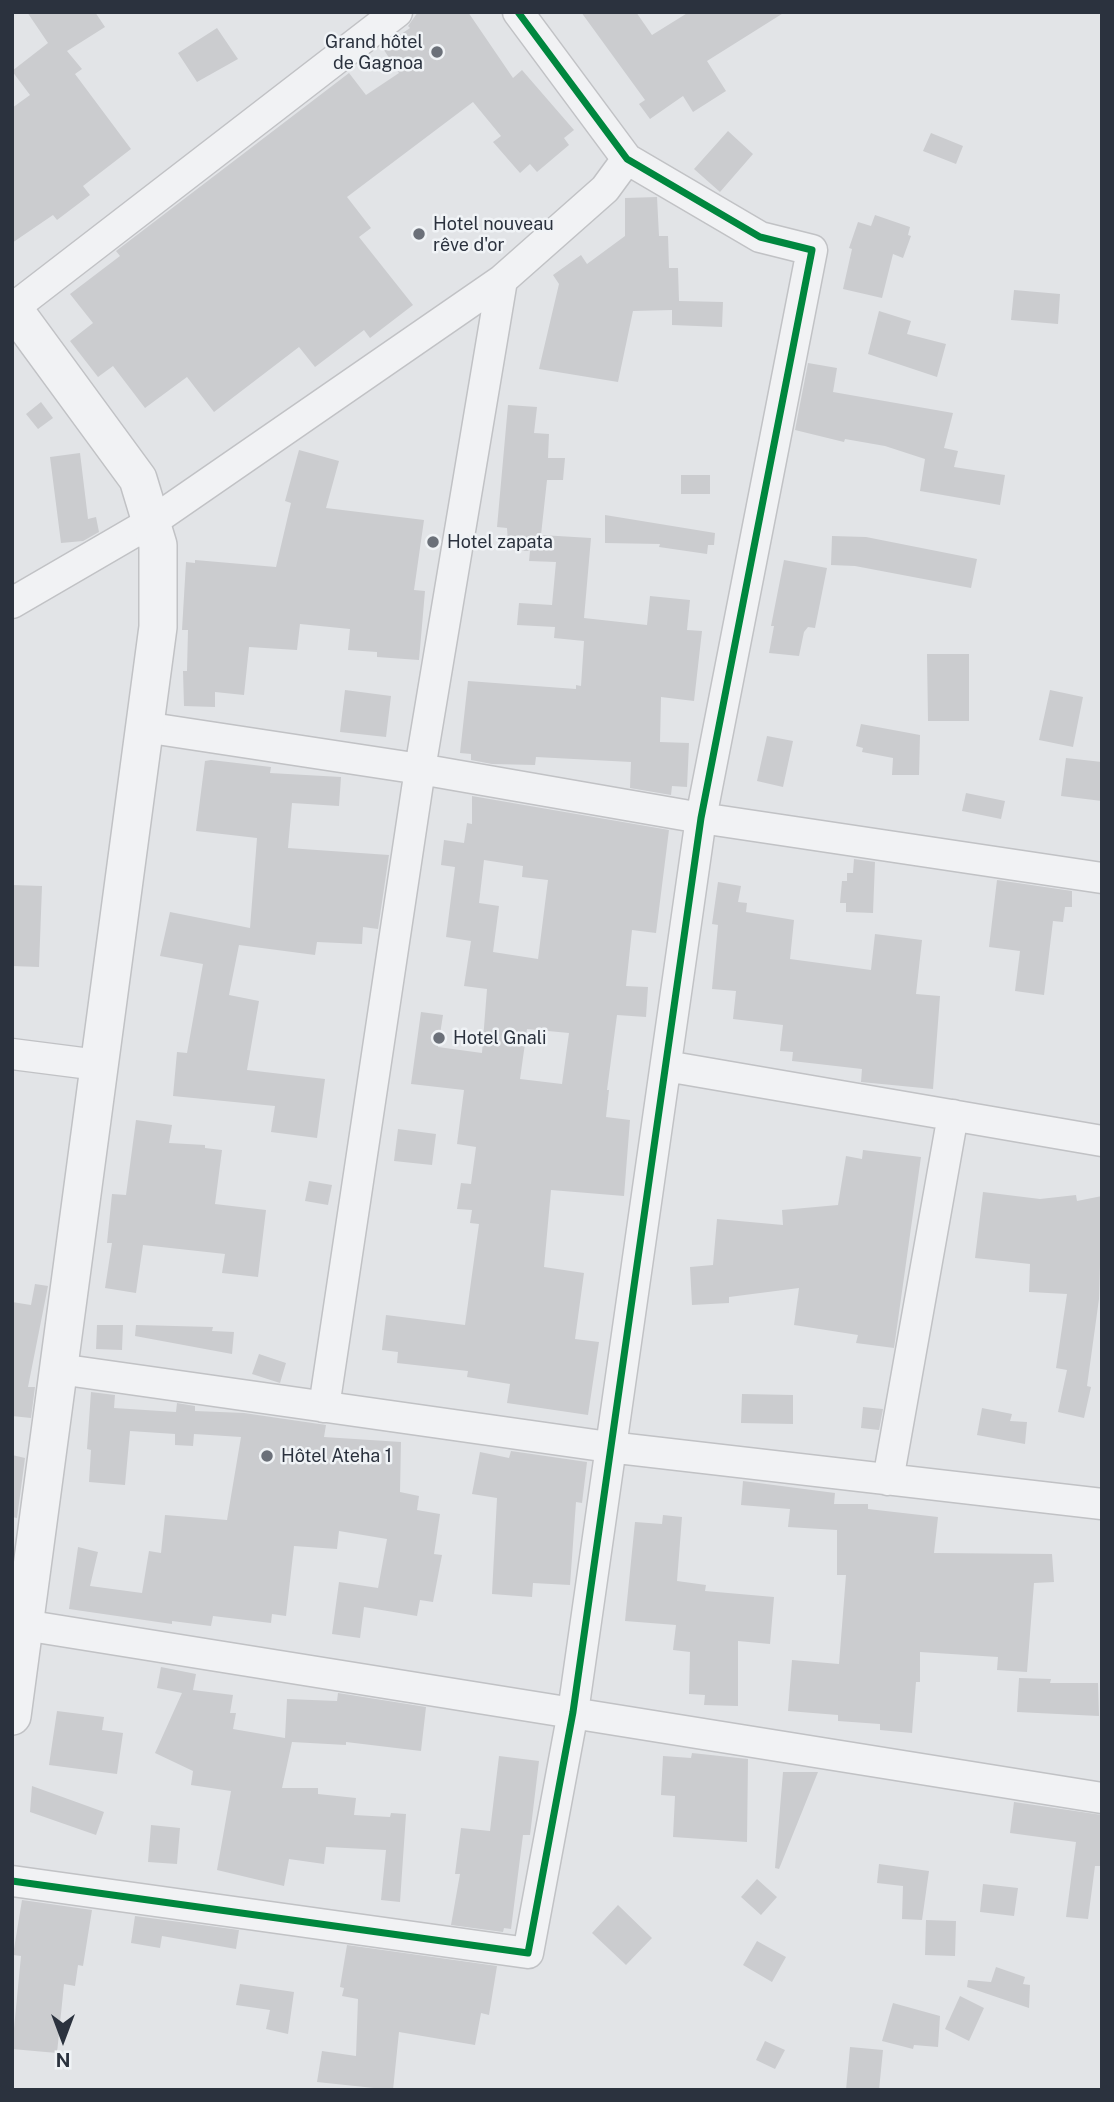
<!DOCTYPE html>
<html>
<head>
<meta charset="utf-8">
<style>
	body { margin:0 }
	#map { position:relative; width:1114px; height:2102px; overflow:hidden; background:#e2e4e7; font-family:"Public Sans",sans-serif }
	canvas { display:block }
	.frame { position:absolute; inset:0; border:14px solid #2b323e; pointer-events:none }
	.north { position:absolute; left:28px; top:2004px; width:70px; height:70px; -webkit-text-stroke:5px #f0f3f6; paint-order:stroke; rotate:180deg; font-size:19px; font-weight:700; line-height:28px; text-align:center; color:#2b323e }
	.north::after { content:''; display:block; margin:auto; width:24px; height:32px; background:#2b323e; clip-path:polygon(50% 0,100% 100%,50% 72%,0 100%) }
</style>
</head>
<body>
<div id="map">
<canvas width="1114" height="2102"></canvas>
<div class="frame"></div>
<div class="north">N</div>
</div>
<script>
const g = document.querySelector('canvas').getContext('2d');
g.lineJoin = 'round';
function paint(path, color) { g.fillStyle = color; g.fill(path, 'evenodd'); }
const poly = rows => new Path2D(rows.map(r => 'M' + r).join(''));
function strokePath(path, color, width, dash) { g.strokeStyle = color; g.lineWidth = width; g.lineCap = dash ? 'butt' : 'round'; g.setLineDash(dash || []); g.stroke(path); }
function write(font, color, halo, rows, align = 'center') {
  g.font = font + ' "Public Sans",sans-serif'; g.lineWidth = 5; g.setLineDash([]); g.textBaseline = 'middle'; g.strokeStyle = halo; g.fillStyle = color; for (const [text, x, y, turn = 0] of rows) {
    g.save(); g.translate(x, y); g.rotate((+turn || 0) * Math.PI / 180); g.textAlign = isNaN(turn) ? turn : align; if (halo) g.strokeText(text, 0, 0); g.fillText(text, 0, 0); g.restore();
  }
}
paint(poly([
	[27,12,95,12,105,27,67,51,82,69,75,74,131,149,83,186,90,195,57,220,53,215,12,243,12,108,30,95,12,71,48,43],
	[418,12,468,12,513,78,522,70,574,130,564,138,569,145,537,172,530,164,520,173,493,142,501,136,473,102,347,197,371,228,359,237,413,305,370,338,364,330,315,367,299,347,214,412,187,377,145,408,113,366,98,377,70,341,93,323,70,294,120,256,116,251,349,73,366,95,399,73,382,47,410,28,408,26],
	[581,12,636,12,652,35,689,12,785,12,707,61,726,91,693,112,683,96,650,119,639,104,645,100],
	[217,28,238,59,197,82,178,53],
	[728,131,753,154,720,192,694,169],
	[931,133,963,146,956,164,923,151],
	[657,197,659,236,668,236,669,268,678,268,679,301,723,302,722,327,672,325,672,310,633,311,618,382,539,369,559,284,553,275,581,255,587,264,625,236,625,198],
	[875,215,910,227,908,235,911,236,903,258,893,254,882,298,843,289,852,249,849,248,858,222,871,226],
	[1014,290,1060,294,1058,324,1011,320],
	[879,311,911,321,907,334,946,344,937,377,868,354],
	[808,363,837,368,833,392,953,413,944,448,958,451,954,467,1005,475,1000,505,920,491,925,459,885,446,845,439,844,442,795,430],
	[41,402,53,418,38,429,26,414],
	[508,405,537,407,534,433,549,434,548,458,565,458,563,480,547,480,541,535,591,538,584,618,647,625,650,596,690,600,687,630,702,631,694,701,661,697,660,742,689,743,687,787,672,786,671,795,630,788,631,762,536,757,535,765,492,764,471,760,471,754,460,753,468,681,576,689,576,685,581,686,584,641,554,638,555,627,517,625,519,603,552,605,556,562,529,561,530,551,513,551,508,542,507,528,497,527],
	[299,450,339,461,326,508,424,520,414,590,425,591,419,660,377,657,377,652,348,650,350,629,300,624,297,650,249,647,244,695,215,692,215,707,184,706,183,671,187,671,188,630,182,630,186,562,195,563,195,560,276,567,291,503,285,501],
	[80,453,88,519,96,517,99,532,83,541,61,543,50,457],
	[681,475,710,475,710,494,681,494],
	[605,515,715,533,714,545,708,545,707,554,659,547,660,544,605,543],
	[832,536,866,537,977,559,971,588,855,566,831,565],
	[784,560,827,568,815,628,808,627,804,632,799,656,769,653,774,626,771,626],
	[927,654,969,654,969,721,928,721],
	[345,690,391,696,386,737,340,732],
	[1050,690,1083,697,1073,747,1039,740],
	[861,724,920,735,919,775,892,775,893,758,862,752,863,748,856,746],
	[767,736,793,741,783,787,757,781],
	[1066,758,1102,762,1102,801,1061,796],
	[211,760,271,767,270,773,341,777,339,806,292,803,288,848,389,855,378,929,363,927,362,944,317,942,315,955,239,945,229,995,259,1001,247,1070,325,1079,317,1138,271,1132,275,1106,173,1096,177,1052,187,1053,203,964,160,956,170,912,250,928,257,838,196,831,205,761],
	[966,793,1005,801,1001,819,962,811],
	[472,796,669,830,656,933,632,930,626,986,648,987,646,1017,617,1015,607,1090,609,1090,606,1117,630,1120,624,1196,551,1190,544,1267,584,1273,575,1339,599,1342,588,1415,507,1403,510,1384,467,1377,468,1371,397,1363,398,1352,382,1350,386,1315,465,1325,479,1224,470,1223,472,1210,457,1209,461,1183,471,1184,476,1147,457,1144,464,1090,411,1084,421,1012,443,1015,438,1047,482,1053,487,989,464,986,471,941,446,937,455,867,441,865,444,840,464,843,467,823,472,824],
	[484,860,523,866,522,877,548,880,538,959,493,952,499,906,479,903],
	[527,1029,569,1033,562,1084,520,1079],
	[854,859,875,862,873,913,846,912,846,903,840,903,842,881,847,881,847,873,853,873],
	[997,880,1072,891,1072,907,1065,907,1063,922,1053,921,1044,995,1015,991,1020,951,989,947],
	[718,882,741,886,738,902,747,903,746,912,794,920,790,959,871,970,875,934,922,940,916,994,940,996,933,1089,861,1082,862,1069,792,1061,793,1052,780,1051,783,1025,733,1019,736,991,712,989,718,925,712,924],
	[12,885,42,886,39,967,12,966],
	[136,1120,172,1125,169,1143,205,1145,205,1148,222,1150,215,1204,266,1210,258,1277,222,1273,225,1254,143,1245,136,1293,105,1288,112,1243,107,1243,112,1194,126,1195],
	[398,1129,436,1134,432,1165,394,1161],
	[863,1150,921,1157,894,1348,856,1343,858,1335,794,1325,799,1288,729,1297,729,1303,692,1305,690,1267,713,1265,717,1219,783,1225,782,1210,838,1205,846,1156,862,1159],
	[309,1181,332,1185,328,1205,305,1201],
	[983,1192,1040,1199,1076,1195,1077,1201,1102,1196,1099,1299,1087,1386,1091,1387,1084,1418,1058,1412,1067,1370,1056,1368,1067,1294,1029,1292,1030,1264,975,1258],
	[35,1284,48,1286,28,1387,35,1387,31,1418,12,1416,12,1302,31,1305],
	[97,1325,123,1325,122,1350,96,1349],
	[136,1325,213,1327,212,1331,234,1332,232,1354,135,1336],
	[259,1354,286,1363,280,1383,252,1374],
	[91,1392,115,1395,114,1408,176,1412,177,1403,195,1406,195,1411,244,1413,326,1425,324,1437,401,1442,400,1492,419,1496,417,1510,440,1514,434,1554,442,1555,433,1602,420,1600,417,1616,364,1607,360,1638,332,1634,339,1582,378,1588,387,1539,339,1531,337,1549,294,1546,286,1616,272,1614,271,1623,213,1616,211,1626,172,1621,172,1624,69,1609,78,1547,98,1552,90,1586,142,1593,149,1551,161,1553,165,1515,227,1520,241,1437,194,1434,193,1446,175,1445,175,1434,130,1431,125,1485,89,1482,91,1450,87,1449],
	[742,1394,793,1395,793,1424,741,1423],
	[863,1407,883,1409,879,1430,861,1428],
	[982,1408,1012,1414,1010,1421,1027,1422,1025,1444,977,1435],
	[511,1451,587,1462,582,1503,576,1502,570,1585,533,1583,532,1597,492,1594,497,1498,472,1494,480,1452,509,1458],
	[12,1455,25,1458,17,1518,12,1517],
	[743,1481,835,1493,834,1504,868,1504,868,1509,938,1517,934,1553,1052,1554,1054,1582,1034,1583,1027,1672,997,1670,998,1657,920,1652,920,1682,916,1682,912,1733,880,1730,880,1724,838,1721,838,1715,788,1711,792,1660,839,1664,846,1575,837,1575,837,1530,788,1527,790,1509,741,1505],
	[663,1515,682,1517,677,1581,706,1585,705,1591,774,1597,770,1644,738,1641,738,1706,704,1705,705,1695,689,1694,690,1652,673,1650,676,1625,625,1621,635,1522,662,1524],
	[161,1667,196,1674,193,1690,233,1695,230,1713,236,1713,233,1729,285,1738,287,1699,337,1701,338,1693,426,1707,421,1751,346,1742,346,1745,292,1742,282,1788,318,1788,318,1794,356,1798,354,1815,390,1817,391,1813,406,1814,400,1902,381,1900,386,1850,326,1847,324,1864,289,1859,284,1886,217,1870,231,1791,191,1785,193,1771,155,1753,182,1693,157,1688],
	[1019,1678,1051,1679,1050,1683,1098,1683,1099,1716,1017,1712],
	[57,1711,104,1717,102,1730,123,1733,117,1774,49,1765],
	[692,1753,748,1759,747,1842,673,1837,675,1796,661,1795,663,1756,691,1758],
	[499,1756,539,1761,530,1835,523,1835,511,1929,504,1928,503,1932,451,1925,460,1874,455,1874,461,1828,490,1831],
	[783,1772,818,1772,779,1869,775,1868],
	[32,1786,104,1812,96,1835,30,1812],
	[1014,1802,1102,1815,1102,1866,1095,1866,1088,1919,1066,1917,1076,1842,1010,1833],
	[151,1825,180,1828,177,1864,148,1862],
	[879,1864,929,1871,922,1920,902,1919,903,1886,877,1883],
	[757,1879,777,1897,761,1915,741,1897],
	[983,1884,1018,1888,1014,1916,980,1912],
	[22,1900,92,1910,83,1966,78,1965,75,1986,64,1984,57,2053,12,2049,21,1956,13,1955],
	[618,1905,652,1938,626,1965,592,1933],
	[135,1916,239,1930,236,1949,162,1936,160,1948,131,1943],
	[926,1920,956,1921,955,1956,925,1955],
	[757,1941,786,1957,772,1982,743,1965],
	[347,1945,497,1966,489,2015,481,2013,475,2045,399,2032,393,2090,317,2082,322,2051,356,2056,358,1999,342,1996,344,1988,340,1987],
	[996,1967,1025,1977,1023,1984,1030,1985,1029,2008,967,1987,968,1980,991,1982],
	[240,1984,294,1992,288,2034,266,2029,270,2010,236,2005],
	[960,1996,984,2008,969,2041,945,2029],
	[893,2003,940,2016,938,2047,914,2045,913,2049,882,2041],
	[765,2041,785,2050,775,2069,756,2060],
	[850,2047,883,2050,879,2090,846,2090]
]), '#cbcccf');
const minor = poly([
	[12,309,397,12],
	[12,603,153,521,502,280,605,189,627,159],
	[144,727,420,769,701,818,1102,878],
	[12,1054,98,1065],
	[666,1066,1102,1141],
	[59,1369,609,1447,1102,1504],
	[324,1407,420,769,502,280],
	[888,1480,953,1115],
	[24,1625,1102,1798],
	[12,1881,528,1953,573,1712,701,818,812,250,760,237,627,159,518,12]
]);
const tertiary = poly([
	[12,307,138,479,158,545,158,627,12,1716]
]);
strokePath(minor, '#c1c2c5', 33);
strokePath(tertiary, '#c1c2c5', 40);
strokePath(minor, '#f1f2f4', 30);
strokePath(tertiary, '#f1f2f4', 37);
strokePath(poly([
	[12,1881,528,1953,573,1712,701,818,812,250,760,237,627,159,518,12]
]), '#00873e', 7);
for (const [x, y, r, color] of [
	[437,52,7,"#6b7079"],
	[419,234,7,"#6b7079"],
	[433,542,7,"#6b7079"],
	[439,1038,7,"#6b7079"],
	[267,1456,7,"#6b7079"]
]) { const dot = new Path2D(); dot.arc(x, y, r, 0, 2 * Math.PI); g.fillStyle = color; g.fill(dot); strokePath(dot, '#f0f3f6', 2.5); }
write('18px', '#2b323e', '#f0f3f6', [
	["Grand hôtel",423,42,"right"],
	["de Gagnoa",423,63,"right"],
	["Hotel nouveau",433,224],
	["rêve d'or",433,245],
	["Hotel zapata",447,542],
	["Hotel Gnali",453,1038],
	["Hôtel Ateha 1",281,1456]
], 'left');
</script>
</body>
</html>
